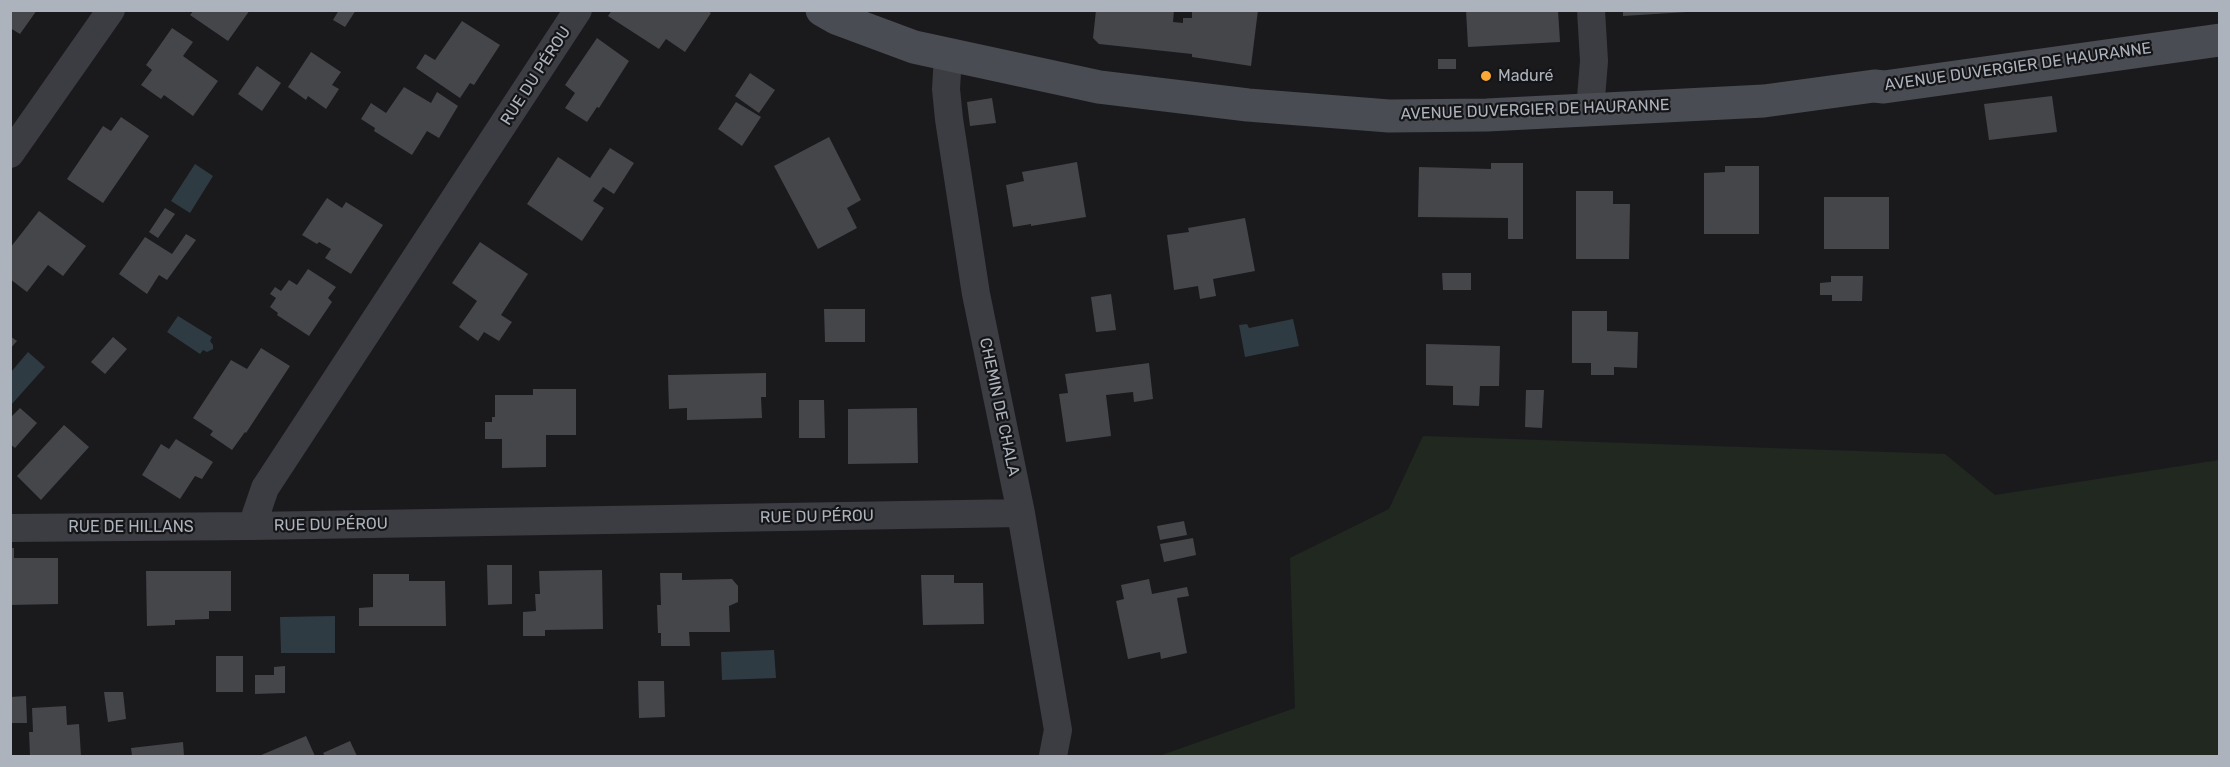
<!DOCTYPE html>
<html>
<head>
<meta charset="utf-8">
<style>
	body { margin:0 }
	#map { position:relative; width:2230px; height:767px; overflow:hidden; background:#1a1a1d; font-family:Rubik,sans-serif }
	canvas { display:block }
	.frame { position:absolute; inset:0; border:12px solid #acb3bd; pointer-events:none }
</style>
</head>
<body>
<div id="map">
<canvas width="2230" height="767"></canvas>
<div class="frame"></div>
</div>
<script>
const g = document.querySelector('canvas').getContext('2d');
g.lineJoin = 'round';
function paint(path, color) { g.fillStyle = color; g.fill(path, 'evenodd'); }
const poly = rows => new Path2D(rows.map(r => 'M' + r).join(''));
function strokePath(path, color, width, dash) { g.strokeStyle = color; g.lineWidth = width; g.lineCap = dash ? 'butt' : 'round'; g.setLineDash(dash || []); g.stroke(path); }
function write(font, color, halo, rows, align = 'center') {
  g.font = font + ' Rubik,sans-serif'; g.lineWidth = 4.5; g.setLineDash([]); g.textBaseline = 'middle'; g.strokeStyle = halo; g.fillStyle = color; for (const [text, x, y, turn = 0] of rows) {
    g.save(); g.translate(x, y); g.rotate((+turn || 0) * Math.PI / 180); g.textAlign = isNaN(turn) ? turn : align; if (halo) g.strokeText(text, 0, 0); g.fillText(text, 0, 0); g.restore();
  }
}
paint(poly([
	[1423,436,1945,454,1995,495,2219,460,2219,756,1159,756,1295,708,1290,558,1389,509]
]), '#202820');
paint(poly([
	[195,164,213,176,190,213,171,201],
	[178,316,212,337,210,341,213,345,213,349,207,352,203,350,200,354,167,332],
	[1293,319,1299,346,1245,357,1239,325,1247,324,1249,328],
	[28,352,45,367,11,405,11,372],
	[335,616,335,653,281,653,280,617],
	[774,650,776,678,722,680,721,652]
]), '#2f3b42');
paint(poly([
	[10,10,37,10,20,34,10,28],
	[194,10,250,10,228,41,190,15],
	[339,10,356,10,345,27,333,20],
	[612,10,707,10,711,13,685,52,666,39,659,49,608,16],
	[1096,10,1174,10,1173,22,1183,23,1183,18,1192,18,1192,10,1258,10,1251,66,1192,57,1192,54,1099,44,1093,38],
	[1466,10,1558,10,1560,42,1468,47],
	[1623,10,1687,10,1687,12,1623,16],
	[462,21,500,45,474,85,470,83,460,98,416,68,425,54,435,60],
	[172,28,193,42,183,56,218,81,193,116,164,95,161,99,141,85,152,70,146,65],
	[597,38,629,61,599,108,597,107,587,122,565,108,575,93,565,85],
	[311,52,341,72,332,85,339,89,326,109,308,96,306,100,288,87],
	[1438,59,1456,59,1456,69,1438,69],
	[257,66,281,83,262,111,238,94],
	[750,73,775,90,759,113,735,96],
	[404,87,431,103,437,92,458,106,439,138,427,131,412,155,374,131,375,128,361,119,371,103,386,113],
	[2052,96,2057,132,1989,140,1984,104],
	[992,98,996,123,970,126,967,102],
	[736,102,761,117,742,146,718,129],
	[121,117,149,136,103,203,67,179,103,126,111,131],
	[829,137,861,200,847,208,857,228,818,249,774,166],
	[610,148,634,163,614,194,603,187,593,201,604,208,582,241,527,204,558,157,590,178],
	[1077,162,1086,217,1031,226,1031,224,1013,227,1006,185,1024,181,1022,172],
	[1491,163,1523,163,1523,239,1508,239,1508,218,1418,217,1419,167,1491,169],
	[1725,166,1759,166,1759,234,1704,234,1704,173,1725,172],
	[1576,191,1613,191,1613,204,1630,204,1629,259,1576,259],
	[1824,197,1889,197,1889,249,1824,249],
	[327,198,342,208,346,202,383,225,351,274,325,258,331,249,319,242,317,244,302,235],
	[165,208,175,214,158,238,149,232],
	[39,211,86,246,63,276,48,265,27,292,10,279,10,248],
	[1245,218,1255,271,1213,279,1216,296,1200,299,1198,286,1174,290,1167,235,1189,232,1188,228],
	[186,234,196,240,167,280,159,275,147,294,119,274,145,237,172,254],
	[480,242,528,274,501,315,512,322,499,341,484,332,478,341,459,327,477,301,452,283],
	[308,269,336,287,328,298,332,302,309,336,277,315,278,313,270,307,276,298,270,294,275,287,281,291,289,280,297,285],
	[1442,273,1471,273,1471,290,1443,290],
	[1831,276,1863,276,1862,301,1832,301,1832,295,1820,295,1820,283,1831,282],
	[1111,294,1116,330,1096,332,1091,297],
	[824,309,865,309,865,342,825,342],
	[1572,311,1607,311,1607,331,1638,332,1637,368,1614,367,1614,375,1591,375,1591,363,1572,363],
	[10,336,17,341,10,349],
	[113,337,127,349,105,374,91,362],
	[1426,344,1500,346,1499,386,1480,386,1479,406,1453,405,1453,386,1426,385],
	[261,348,290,366,246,433,245,432,232,450,210,435,213,431,193,418,231,360,247,369],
	[1149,363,1153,399,1134,402,1133,392,1106,395,1111,436,1066,442,1059,394,1068,393,1065,374],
	[766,373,766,397,761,397,762,418,687,420,687,408,669,409,668,375],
	[533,389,576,389,576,435,546,435,546,467,502,468,502,439,485,439,485,422,492,422,492,417,495,417,495,395,533,395],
	[1526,390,1544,390,1542,428,1525,427],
	[799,400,824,400,825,438,799,438],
	[20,408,37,423,15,448,10,444,10,418],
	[917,408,918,463,848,464,848,409],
	[64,425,89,447,41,500,17,476],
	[176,439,213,462,202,479,195,476,180,499,142,475,161,444,169,449],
	[1184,521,1187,535,1160,540,1157,526],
	[1193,538,1196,555,1164,562,1160,544],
	[10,548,14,548,14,558,58,558,58,604,10,605],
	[487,565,512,565,512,604,488,605],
	[602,570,603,629,545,630,545,636,523,636,523,612,536,611,535,594,540,594,539,571],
	[146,571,231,571,231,611,209,611,209,619,175,620,175,625,147,626],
	[660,573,682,573,682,580,732,579,738,586,738,602,729,606,730,632,689,632,690,646,661,646,661,633,658,633,657,605,661,605],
	[373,574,409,574,409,581,445,581,446,626,359,626,359,608,373,607],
	[921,575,954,575,954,583,983,583,984,624,923,625],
	[1149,579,1152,594,1187,587,1189,596,1177,598,1187,653,1161,659,1160,652,1128,659,1116,601,1124,599,1121,585],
	[216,656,243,656,243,692,216,692],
	[285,666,285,693,255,694,255,675,274,675,274,667],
	[638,681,664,681,665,717,639,718],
	[104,692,123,692,126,719,108,722],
	[26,696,27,723,10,723,10,697],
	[66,706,67,725,79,724,81,756,30,756,29,732,33,732,32,708],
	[306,736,315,756,259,756],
	[350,741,357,756,325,756,323,753],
	[183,742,184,756,132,756,131,748]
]), '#44464a');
strokePath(poly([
	[578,10,265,488,252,526,1021,513],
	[948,56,946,89,949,119,976,294,1021,513,1058,730,1053,756],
	[1590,110,1594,61,1591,10],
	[10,154,111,10],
	[10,528,252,526]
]), '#3b3d42', 28);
strokePath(poly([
	[822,10,836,18,914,47,1099,87,1248,105,1389,116,1487,115,1764,101,1874,86,1884,87,2220,40]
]), '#494c52', 33);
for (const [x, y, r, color] of [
	[1486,76,6,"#faa835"]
]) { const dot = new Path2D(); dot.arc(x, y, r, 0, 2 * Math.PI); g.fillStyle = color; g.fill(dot); strokePath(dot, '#151518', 2); }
write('16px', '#acb3bd', '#151518', [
	["AVENUE DUVERGIER DE HAURANNE",2018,67,-8],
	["RUE DU PÉROU",536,76,-57],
	["AVENUE DUVERGIER DE HAURANNE",1535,110,-2],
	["CHEMIN DE CHALA",999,407,78],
	["RUE DU PÉROU",817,517,-1],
	["RUE DU PÉROU",331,525,-1],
	["RUE DE HILLANS",131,527]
]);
write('16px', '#acb3bd', '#151518', [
	["Maduré",1498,76]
], 'left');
</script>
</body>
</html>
